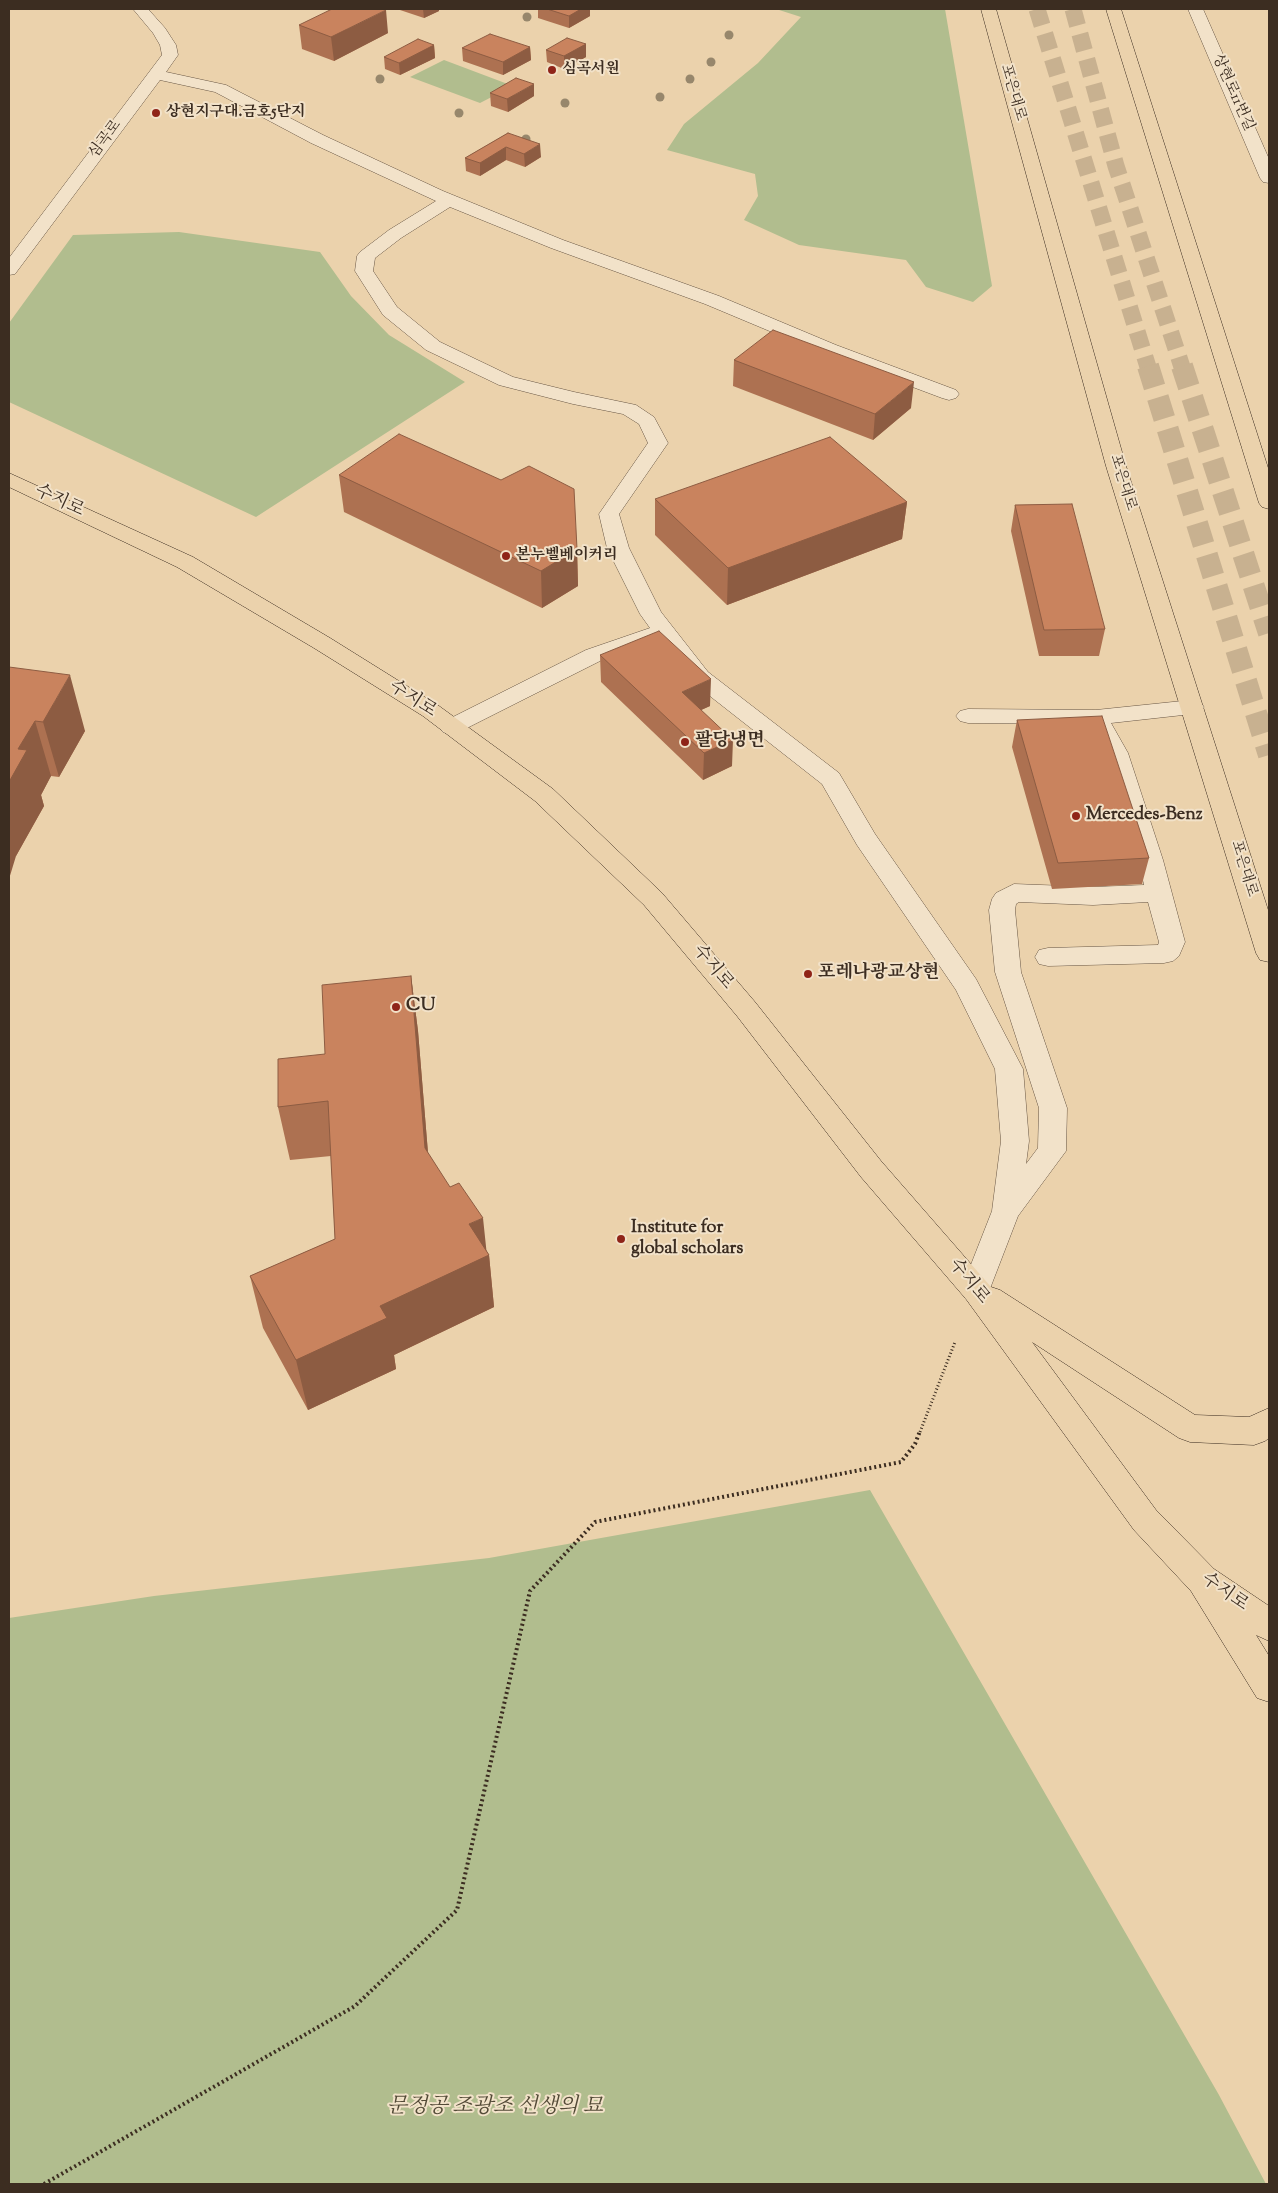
<!DOCTYPE html>
<html>
<head>
<meta charset="utf-8">
<style>
	body { margin:0 }
	#map { position:relative; width:1278px; height:2193px; overflow:hidden; background:#ebd2ac; font-family:"Sorts Mill Goudy",serif }
	canvas { display:block }
	.frame { position:absolute; inset:0; border:10px solid #3c2d21; pointer-events:none }
</style>
</head>
<body>
<div id="map">
<canvas width="1278" height="2193"></canvas>
<div class="frame"></div>
</div>
<script>
const g = document.querySelector('canvas').getContext('2d');
g.lineJoin = 'round';
function paint(path, color) { g.fillStyle = color; g.fill(path, 'evenodd'); }
const poly = rows => new Path2D(rows.map(r => 'M' + r).join(''));
function strokePath(path, color, width, dash) { g.strokeStyle = color; g.lineWidth = width; g.lineCap = dash ? 'butt' : 'round'; g.setLineDash(dash || []); g.stroke(path); }
function write(font, color, halo, rows, align = 'center') {
  g.font = font + ' "Sorts Mill Goudy","Noto Serif KR",serif'; g.lineWidth = 4; g.setLineDash([]); g.textBaseline = 'middle'; g.strokeStyle = halo; g.fillStyle = color; for (const [text, x, y, turn = 0] of rows) {
    g.save(); g.translate(x, y); g.rotate((+turn || 0) * Math.PI / 180); g.textAlign = isNaN(turn) ? turn : align; if (halo) g.strokeText(text, 0, 0); g.fillText(text, 0, 0); g.restore();
  }
}
paint(poly([
	[776,9,945,9,992,286,973,302,926,287,906,260,799,245,744,220,758,196,755,174,667,150,684,124,758,63,801,17],
	[444,60,513,86,480,103,410,77],
	[179,232,320,252,351,296,389,335,465,382,256,517,9,402,9,323,73,235],
	[870,1490,1219,2095,1266,2184,9,2184,9,1618,154,1596,489,1558]
]), '#b1bd8e');
strokePath(poly([
	[1037,9,1148,367],
	[1073,9,1116,166,1182,367]
]), '#c8b190', 17, [17, 9]);
strokePath(poly([
	[1148,366,1269,755],
	[1182,366,1269,633]
]), '#c8b190', 22, [22, 11]);
const minor = poly([
	[133,9,148,9,165,28,176,45,178,55,166,72,226,85,323,135,443,191,563,240,719,296,836,345,956,390,959,394,956,398,949,400,942,398,822,353,705,304,551,248,450,207,401,238,375,258,373,271,397,307,440,342,513,377,574,392,636,405,654,417,668,443,619,514,629,548,661,612,708,672,839,773,875,834,976,979,1023,1069,1029,1141,1026,1164,1038,1148,1039,1108,995,972,989,910,992,899,996,893,1014,884,1093,887,1144,885,1139,860,1104,753,1088,724,968,723,960,721,956,716,960,711,968,709,1096,710,1192,700,1200,702,1204,707,1200,712,1192,714,1111,723,1128,753,1163,860,1185,942,1179,956,1173,961,1164,963,1048,966,1039,964,1035,957,1039,950,1048,948,1158,945,1159,942,1148,902,1093,905,1019,902,1016,904,1015,910,1021,972,1067,1108,1066,1151,1018,1216,986,1299,976,1302,966,1299,961,1290,992,1211,1001,1141,995,1069,956,990,857,845,822,784,692,682,660,640,602,660,459,732,451,735,443,732,439,727,443,722,586,650,650,628,640,614,607,548,599,514,648,443,639,424,623,414,573,404,499,385,426,350,383,315,355,271,357,256,360,252,389,230,436,201,311,143,215,92,160,80,15,274,9,275,9,258,162,55,160,45,153,33,133,9],
	[1188,9,1203,9,1269,159,1269,183,1263,182,1260,178,1188,9]
]);
const major = poly([
	[981,9,996,9,1126,466,1269,913,1269,962,1260,960,1256,953,1106,466,981,9],
	[1106,9,1121,9,1269,471,1269,509,1262,507,1259,503,1106,9],
	[9,473,193,557,330,638,439,706,553,789,662,893,755,1002,881,1161,991,1287,1000,1290,1195,1415,1249,1417,1269,1408,1269,1438,1265,1441,1254,1445,1190,1442,1179,1438,1032,1342,1156,1510,1214,1569,1269,1606,1269,1641,1256,1635,1269,1656,1269,1702,1257,1698,1191,1591,1134,1530,966,1299,861,1177,737,1016,644,905,535,801,423,716,314,648,177,567,9,487,9,473]
]);
strokePath(minor, '#685644', 1);
strokePath(major, '#3c2d21', 1);
strokePath(poly([
	[920,1432,955,1342]
]), '#3c2d21', 3, [1, 2.5]);
strokePath(poly([
	[44,2184,355,2006,457,1910,530,1591,595,1522,901,1462,915,1444,920,1431]
]), '#3c2d21', 4, [2, 3]);
paint(minor, '#f2e2c9');
paint(major, '#ebd2ac');
g.fillStyle = '#97876c';
for (const [x, y] of [
	[527,17],
	[729,35],
	[711,62],
	[380,79],
	[690,79],
	[660,97],
	[565,103],
	[459,113],
	[526,139]
]) { g.beginPath(); g.arc(x, y, 4.5, 0, 2 * Math.PI); g.fill(); }
paint(poly([
	[397,9,439,9,439,11,424,18],
	[538,9,590,9,590,16,569,28,538,18],
	[299,25,388,33,334,61,302,49],
	[586,44,586,57,564,69,547,62,546,50],
	[434,45,435,58,400,75,385,69,384,57],
	[530,47,531,60,503,75,463,61,462,48],
	[490,93,534,96,508,112,491,106],
	[508,133,541,157,525,167,506,160,480,176,466,171,465,158],
	[734,360,911,408,873,440,733,386],
	[339,475,577,549,578,586,542,608,344,512],
	[655,499,907,502,902,539,727,605,655,535],
	[1015,505,1105,629,1099,656,1039,656,1011,531],
	[600,655,710,706,701,710,732,766,703,780,601,682],
	[9,667,85,731,59,777,51,776,41,795,44,806,16,856],
	[1017,720,1149,858,1142,884,1052,889,1012,747],
	[411,976,418,1031,428,1153,489,1255,494,1307,394,1355,396,1369,308,1410,263,1328,250,1276,335,1239,331,1156,290,1160,278,1107,325,1054]
]), '#ad7151');
paint(poly([
	[423,9,439,9,439,11,424,18],
	[581,9,590,9,590,16,569,28,569,16],
	[386,10,388,33,334,61,331,37],
	[586,44,586,57,564,69,564,56],
	[434,45,435,58,400,75,399,63],
	[530,47,531,60,503,75,503,62],
	[534,84,534,96,508,112,507,99],
	[540,144,541,157,525,167,524,154],
	[506,147,506,160,480,176,480,163],
	[914,382,911,408,873,440,875,414],
	[907,502,902,539,727,605,728,568],
	[577,549,578,586,542,608,541,571],
	[70,675,85,731,59,777,43,722],
	[711,679,710,706,681,719,682,692],
	[35,721,51,776,41,795,44,806,16,856,9,879,9,782,18,749],
	[733,740,732,766,703,780,704,753],
	[411,976,418,1031,432,1202,425,1148],
	[483,1218,487,1256,489,1255,494,1307,394,1355,396,1369,308,1410,296,1360,380,1306,469,1224]
]), '#8d5c42');
const building = poly([
	[332,9,383,9,386,10,331,37,299,25,332,9],
	[547,9,581,9,569,16,547,9],
	[490,34,530,47,503,62,462,48,490,34],
	[567,38,586,44,564,56,546,50,567,38],
	[418,39,434,45,399,63,384,57,418,39],
	[516,78,534,84,507,99,490,93,516,78],
	[508,133,540,144,524,154,506,147,480,163,465,158,508,133],
	[773,330,914,382,875,414,734,360,773,330],
	[399,434,501,480,529,466,574,489,577,549,541,571,339,475,399,434],
	[830,437,907,502,728,568,655,499,830,437],
	[1072,504,1105,629,1044,630,1015,505,1072,504],
	[659,631,711,679,682,692,733,740,704,753,600,655,659,631],
	[9,667,70,675,43,722,35,721,18,749,27,750,9,782,9,667],
	[1102,716,1149,858,1058,863,1017,720,1102,716],
	[411,976,425,1148,450,1187,459,1183,483,1218,469,1224,489,1255,380,1306,387,1318,296,1360,250,1276,335,1239,328,1101,278,1107,278,1059,325,1054,322,985,411,976]
]);
paint(building, '#c9835e');
strokePath(building, '#8d5c42', 1);
for (const [x, y, r, color] of [
	[552,70,5,"#8f2418"],
	[156,113,5,"#8f2418"],
	[506,556,5,"#8f2418"],
	[685,742,5,"#8f2418"],
	[1076,816,5,"#8f2418"],
	[808,974,5,"#8f2418"],
	[396,1007,5,"#8f2418"],
	[621,1239,5,"#8f2418"]
]) { const dot = new Path2D(); dot.arc(x, y, r, 0, 2 * Math.PI); g.fillStyle = color; g.fill(dot); strokePath(dot, '#f2e2c9', 2); }
write('bold 15px', '#3c2d21', '#f2e2c9', [
	["심곡서원",562,70],
	["상현지구대.금호5단지",166,113],
	["본누벨베이커리",516,556]
], 'left');
write('15px', '#3c2d21', '#f2e2c9', [
	["포은대로",1012,93,74],
	["상현로11번길",1232,93,66],
	["심곡로",106,140,-53],
	["포은대로",1122,483,73],
	["포은대로",1243,869,73]
]);
write('18px', '#3c2d21', '#f2e2c9', [
	["수지로",59,502,25],
	["수지로",412,700,33],
	["수지로",712,968,50],
	["수지로",968,1282,51],
	["수지로",1224,1593,35]
]);
write('bold 18px', '#3c2d21', '#f2e2c9', [
	["팔당냉면",695,742],
	["Mercedes-Benz",1086,816],
	["포레나광교상현",818,974],
	["CU",406,1007],
	["Institute for",631,1229],
	["global scholars",631,1250]
], 'left');
write('italic 21px', '#534a37', '#f2e2c9', [
	["문정공 조광조 선생의 묘",495,2108]
]);
</script>
</body>
</html>
